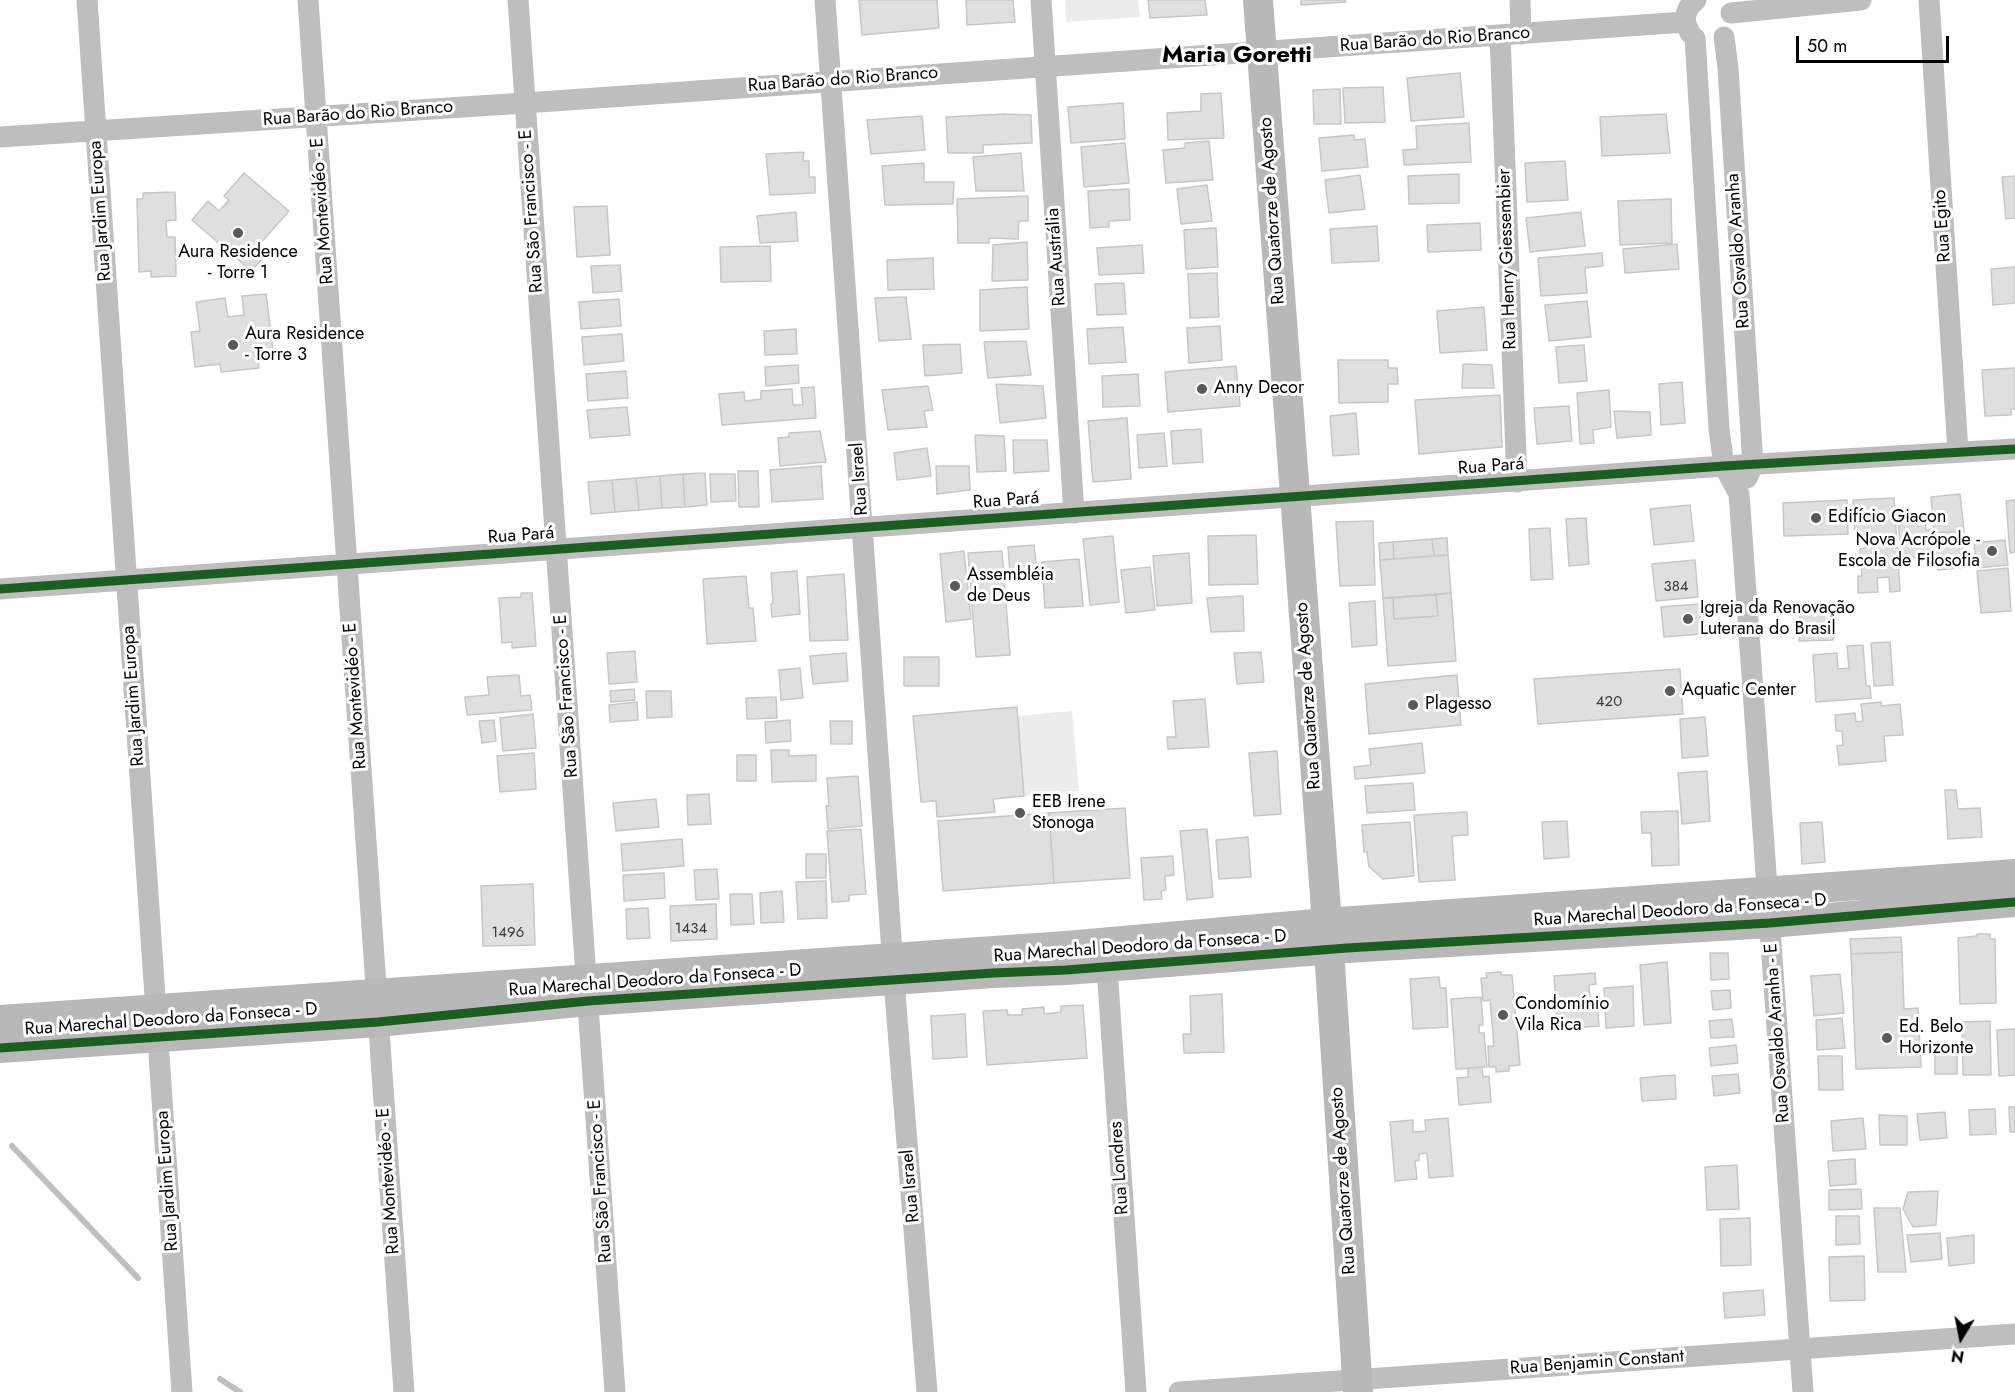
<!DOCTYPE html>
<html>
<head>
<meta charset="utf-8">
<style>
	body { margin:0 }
	#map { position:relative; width:2015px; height:1392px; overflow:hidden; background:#fff; font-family:Jost,sans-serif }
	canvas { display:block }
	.north { position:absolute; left:1931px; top:1308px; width:60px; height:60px; -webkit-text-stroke:4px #fff; paint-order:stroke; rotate:190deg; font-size:16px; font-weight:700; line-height:24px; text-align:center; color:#000 }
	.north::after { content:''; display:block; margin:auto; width:21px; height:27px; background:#000; clip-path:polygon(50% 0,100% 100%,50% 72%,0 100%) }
	.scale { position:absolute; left:1796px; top:36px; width:153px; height:27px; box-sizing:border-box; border:3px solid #000; border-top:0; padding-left:8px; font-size:18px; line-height:21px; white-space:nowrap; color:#000; -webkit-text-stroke:4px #fff; paint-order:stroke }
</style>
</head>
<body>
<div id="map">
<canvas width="2015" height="1392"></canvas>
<div class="north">N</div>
<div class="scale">50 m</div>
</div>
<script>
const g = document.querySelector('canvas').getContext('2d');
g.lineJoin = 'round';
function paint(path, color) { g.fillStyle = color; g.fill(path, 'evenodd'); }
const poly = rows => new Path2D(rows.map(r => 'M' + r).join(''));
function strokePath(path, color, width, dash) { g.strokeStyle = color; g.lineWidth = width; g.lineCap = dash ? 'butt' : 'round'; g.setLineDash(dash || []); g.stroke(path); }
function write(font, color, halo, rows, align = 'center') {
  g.font = font + ' Jost,sans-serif'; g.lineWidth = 6; g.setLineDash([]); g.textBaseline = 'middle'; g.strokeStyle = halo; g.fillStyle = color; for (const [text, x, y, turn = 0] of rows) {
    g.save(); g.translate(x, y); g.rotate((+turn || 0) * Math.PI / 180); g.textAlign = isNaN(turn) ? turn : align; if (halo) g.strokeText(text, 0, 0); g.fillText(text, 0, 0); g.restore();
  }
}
paint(poly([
	[1065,0,1138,0,1140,17,1066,22],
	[1072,711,1079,791,1024,796,1018,716]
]), '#ececec');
strokePath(poly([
	[12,1146,138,1278],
	[220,1379,240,1392]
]), '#bfbfbf', 6);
const building = poly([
	[859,0,937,0,939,28,862,35,859,0],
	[966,0,1013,0,1015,22,967,25,966,0],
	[1148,0,1205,0,1207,15,1150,18,1148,0],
	[1301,0,1345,0,1346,2,1301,5,1301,0],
	[1460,73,1464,117,1411,121,1407,78,1460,73],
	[1383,87,1385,122,1345,123,1343,88,1383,87],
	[1340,89,1341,124,1314,124,1313,90,1340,89],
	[1221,93,1224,138,1168,140,1167,113,1201,111,1201,94,1221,93],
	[1123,103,1125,139,1071,143,1068,107,1123,103],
	[1005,114,1031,115,1032,143,983,145,983,153,948,153,946,117,1005,114],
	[1666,114,1670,153,1602,156,1600,117,1666,114],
	[922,116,925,150,871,154,867,120,922,116],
	[1469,123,1471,162,1404,165,1403,150,1417,149,1416,126,1469,123],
	[1354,135,1355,140,1365,139,1368,167,1322,171,1319,138,1354,135],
	[1209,141,1213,180,1166,183,1163,150,1185,148,1185,143,1209,141],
	[1125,143,1129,183,1084,187,1081,147,1125,143],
	[804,152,803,161,809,161,809,177,815,177,815,193,770,195,766,154,804,152],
	[1021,153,1024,191,976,191,973,157,1021,153],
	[1565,161,1568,200,1527,202,1525,163,1565,161],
	[924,163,924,182,954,182,953,204,885,205,882,166,924,163],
	[244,173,289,211,259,245,268,253,251,271,192,220,208,201,219,211,229,200,224,196,244,173],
	[1459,174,1459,203,1409,204,1408,176,1459,174],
	[1360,175,1365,209,1329,213,1325,180,1360,175],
	[2015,176,2015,218,2006,219,2002,177,2015,176],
	[1207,185,1212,221,1181,224,1177,189,1207,185],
	[1129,189,1130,220,1109,221,1109,227,1090,228,1088,191,1129,189],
	[175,192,176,220,166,221,167,237,175,237,176,276,151,277,151,271,139,272,137,199,143,199,143,193,175,192],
	[1028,196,1028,221,1019,221,1018,239,989,238,989,243,958,243,957,199,1028,196],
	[1671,199,1672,243,1620,245,1618,201,1671,199],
	[607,206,610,255,577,257,574,207,607,206],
	[796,212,798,241,760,243,757,216,796,212],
	[1581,212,1585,246,1530,252,1526,218,1581,212],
	[1480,223,1481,250,1428,252,1427,225,1480,223],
	[1377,226,1379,261,1332,263,1330,229,1377,226],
	[1216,228,1218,267,1186,269,1184,230,1216,228],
	[1027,242,1028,280,992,281,993,245,1027,242],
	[1677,244,1679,269,1625,273,1623,249,1677,244],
	[1142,245,1144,273,1099,275,1097,248,1142,245],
	[770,246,771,281,721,282,720,247,770,246],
	[1602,253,1603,266,1585,268,1587,293,1541,296,1538,258,1602,253],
	[933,258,934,289,888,290,887,260,933,258],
	[620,265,622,291,593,293,591,266,620,265],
	[2015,267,2015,303,1993,305,1991,269,2015,267],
	[1217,273,1219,317,1190,318,1188,274,1217,273],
	[1124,283,1126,314,1097,315,1095,284,1124,283],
	[1027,287,1029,329,980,331,980,290,1027,287],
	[266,294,274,358,258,360,259,368,221,372,220,364,195,367,191,332,200,331,196,302,225,298,228,317,244,315,242,296,266,294],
	[906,297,911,339,879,341,875,298,906,297],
	[619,299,621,326,581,329,579,302,619,299],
	[1587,301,1591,337,1549,341,1545,305,1587,301],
	[1484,307,1487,350,1440,353,1437,311,1484,307],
	[1220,326,1222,360,1189,363,1187,328,1220,326],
	[1123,327,1126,362,1089,364,1087,329,1123,327],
	[796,329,797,354,765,355,764,331,796,329],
	[622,334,624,361,584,365,582,337,622,334],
	[1026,341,1031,375,988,378,984,342,1026,341],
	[960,344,962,373,925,376,923,345,960,344],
	[1584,345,1587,381,1559,383,1556,347,1584,345],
	[1338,360,1388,360,1388,368,1397,368,1398,384,1388,384,1388,402,1339,403,1338,360],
	[1463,364,1492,365,1494,388,1462,388,1463,364],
	[798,365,799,383,766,386,765,367,798,365],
	[1236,366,1240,406,1168,412,1165,372,1236,366],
	[2015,368,2015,409,2011,409,2011,415,1985,416,1982,370,2015,368],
	[626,371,628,398,588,401,586,374,626,371],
	[1138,374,1140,406,1103,407,1102,376,1138,374],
	[1682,382,1685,423,1661,425,1659,384,1682,382],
	[996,384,1043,386,1046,418,1000,423,996,384],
	[928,386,933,410,924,411,927,427,888,430,882,390,928,386],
	[814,387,816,418,722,425,719,394,744,392,745,401,761,399,761,391,792,389,793,405,803,405,801,388,814,387],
	[1609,390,1611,427,1593,430,1594,443,1580,444,1577,393,1609,390],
	[1500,395,1502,447,1419,454,1415,400,1500,395],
	[1569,406,1572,441,1537,444,1534,408,1569,406],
	[627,407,630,435,590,438,587,410,627,407],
	[1614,411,1650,412,1651,435,1617,438,1614,411],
	[1356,413,1359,454,1333,456,1330,416,1356,413],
	[1127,418,1131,479,1093,482,1088,421,1127,418],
	[1201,429,1203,462,1173,464,1171,431,1201,429],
	[820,431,826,462,780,466,778,438,789,437,789,433,820,431],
	[1164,433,1167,466,1139,468,1137,435,1164,433],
	[975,435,1004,436,1006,471,977,472,975,435],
	[1013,440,1047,440,1049,471,1014,473,1013,440],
	[927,448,931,476,897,480,894,453,927,448],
	[821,466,823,499,772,502,770,470,821,466],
	[936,466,969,466,970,490,937,494,936,466],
	[738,471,758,471,759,507,739,507,738,471],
	[705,473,707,505,685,507,683,474,705,473],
	[683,474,685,507,662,508,660,476,683,474],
	[710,474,735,474,736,501,711,502,710,474],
	[660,476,662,508,639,510,636,478,660,476],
	[636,478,639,510,615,512,612,480,636,478],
	[612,480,615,512,591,514,588,482,612,480],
	[1960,494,1964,531,1934,533,1931,497,1960,494],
	[1894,498,1900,591,1890,592,1889,577,1877,578,1878,592,1858,593,1858,576,1862,576,1860,549,1865,548,1865,541,1855,541,1853,500,1894,498],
	[1847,500,1848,534,1784,536,1783,503,1847,500],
	[2015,500,2015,552,2010,553,2006,501,2015,500],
	[1690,505,1694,541,1654,545,1650,509,1690,505],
	[1586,518,1589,564,1569,566,1566,519,1586,518],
	[1925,519,1926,530,1930,530,1933,556,1902,559,1898,521,1925,519],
	[1373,521,1375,585,1340,586,1336,522,1373,521],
	[1550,528,1553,579,1531,580,1529,529,1550,528],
	[1964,531,1967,567,1938,570,1934,533,1964,531],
	[1256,535,1258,584,1209,585,1208,536,1256,535],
	[1113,536,1119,602,1090,605,1083,539,1113,536],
	[1447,538,1448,555,1434,556,1432,539,1447,538],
	[1432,539,1434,556,1394,559,1393,542,1432,539],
	[2005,540,2008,565,1977,568,1974,543,2005,540],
	[1393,542,1394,559,1380,560,1379,543,1393,542],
	[1034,545,1037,572,1010,574,1008,547,1034,545],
	[964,551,971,619,946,622,940,554,964,551],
	[1002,551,1010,655,976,657,968,553,1002,551],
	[1189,553,1192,603,1157,606,1153,556,1189,553],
	[1448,555,1451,593,1383,598,1380,560,1448,555],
	[1079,559,1083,606,1045,608,1042,562,1079,559],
	[1695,560,1698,597,1656,601,1652,564,1695,560],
	[1150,567,1155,610,1126,613,1121,570,1150,567],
	[2008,568,2011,611,1981,613,1977,571,2008,568],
	[797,571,800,614,772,617,771,604,773,603,771,573,797,571],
	[844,574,848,640,810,641,807,577,844,574],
	[746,576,749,608,753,608,756,641,707,644,703,579,746,576],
	[521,593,532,593,536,646,512,648,512,642,502,643,499,598,521,597,521,593],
	[1451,593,1456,661,1388,666,1383,598,1393,598,1394,619,1438,616,1436,595,1451,593],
	[1436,595,1438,616,1394,619,1393,598,1436,595],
	[1243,596,1244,631,1211,632,1207,598,1243,596],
	[1375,601,1377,645,1352,647,1349,603,1375,601],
	[1699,604,1702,634,1664,637,1661,607,1699,604],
	[1832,607,1833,640,1799,641,1800,608,1832,607],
	[1890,642,1893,685,1874,686,1871,643,1890,642],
	[1863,645,1866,686,1870,686,1871,698,1816,702,1813,655,1837,653,1838,669,1849,668,1847,646,1863,645],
	[635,651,637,682,609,684,607,653,635,651],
	[1261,652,1264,682,1237,684,1234,653,1261,652],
	[846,653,848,681,813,684,810,656,846,653],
	[904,657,939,657,939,686,904,686,904,657],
	[800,668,803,698,781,700,779,670,800,668],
	[1680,669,1683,714,1538,724,1534,679,1680,669],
	[519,675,521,696,530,695,532,710,467,715,465,697,489,695,487,677,519,675],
	[1457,675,1461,725,1369,734,1365,684,1457,675],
	[634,689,635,700,611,702,610,691,634,689],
	[646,691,671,691,672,717,647,718,646,691],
	[776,697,777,718,747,719,746,698,776,697],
	[1205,699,1209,747,1168,749,1167,737,1176,737,1173,701,1205,699],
	[637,702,638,720,610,722,609,705,637,702],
	[1881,702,1881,706,1900,704,1903,735,1884,736,1886,761,1839,765,1837,746,1843,745,1842,731,1836,731,1835,715,1855,713,1856,722,1863,721,1861,704,1881,702],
	[1017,707,1024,796,993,799,995,812,937,817,936,801,921,802,913,716,1017,707],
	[533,714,536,748,503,751,500,718,533,714],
	[1705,717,1708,756,1682,758,1680,719,1705,717],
	[494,720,496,741,482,743,479,721,494,720],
	[790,720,791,741,766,743,765,722,790,720],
	[830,721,852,721,852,744,831,744,830,721],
	[1422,743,1425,773,1355,779,1354,767,1371,765,1369,749,1422,743],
	[771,750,789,750,789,756,816,755,816,781,772,782,771,750],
	[1277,751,1281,814,1254,816,1249,753,1277,751],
	[534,753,536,789,500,792,497,756,534,753],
	[737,755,756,755,756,781,737,781,737,755],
	[1707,771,1710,821,1682,824,1678,773,1707,771],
	[858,776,862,826,828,829,826,806,829,806,827,778,858,776],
	[1413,783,1415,810,1367,813,1365,786,1413,783],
	[1945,790,1956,790,1958,809,1980,808,1982,837,1948,839,1945,790],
	[709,794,711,824,688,825,687,795,709,794],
	[656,799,659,827,616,831,613,803,656,799],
	[1125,808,1130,878,1054,883,1049,813,1125,808],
	[1678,811,1679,865,1652,866,1651,833,1642,833,1641,812,1678,811],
	[1467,812,1468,835,1452,836,1455,880,1419,882,1414,815,1467,812],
	[1049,813,1054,883,943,891,938,821,1049,813],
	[1567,821,1569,857,1544,859,1542,822,1567,821],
	[1410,822,1414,876,1383,879,1369,867,1367,852,1364,852,1362,825,1410,822],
	[1822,822,1825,862,1802,864,1800,823,1822,822],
	[861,829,866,894,849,895,849,901,832,902,827,831,861,829],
	[1207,829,1213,897,1187,900,1180,831,1207,829],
	[1248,837,1251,877,1219,879,1216,840,1248,837],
	[682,839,684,866,623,871,621,844,682,839],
	[806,854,826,854,826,878,806,878,806,854],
	[1173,856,1174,875,1165,876,1166,890,1161,891,1162,899,1144,900,1141,858,1173,856],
	[717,869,719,899,696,900,694,870,717,869],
	[664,873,665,898,624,901,623,875,664,873],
	[826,881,827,918,798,919,796,882,826,881],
	[533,884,535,945,483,946,481,886,533,884],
	[782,891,784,922,761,923,760,893,782,891],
	[730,894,752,894,754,924,731,925,730,894],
	[716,904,717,939,671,941,670,906,716,904],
	[648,908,650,938,627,939,626,909,648,908],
	[1977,934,1990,934,1990,939,1995,939,1996,1003,1960,1004,1958,938,1977,936,1977,934],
	[1901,937,1902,952,1851,954,1850,939,1901,937],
	[1902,952,1904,1009,1918,1008,1921,1067,1856,1069,1851,954,1902,952],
	[1710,953,1728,953,1729,979,1711,980,1710,953],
	[1667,962,1671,1023,1644,1025,1640,965,1667,962],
	[1501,972,1501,975,1512,975,1520,1065,1509,1066,1509,1071,1496,1072,1496,1067,1489,1067,1488,1046,1494,1046,1490,1000,1483,1001,1481,978,1487,978,1486,973,1501,972],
	[1595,973,1596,984,1589,985,1590,999,1597,998,1599,1026,1558,1029,1556,1011,1569,1010,1568,1002,1556,1003,1554,976,1595,973],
	[1840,974,1844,1013,1814,1016,1811,976,1840,974],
	[1439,977,1440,988,1446,988,1448,1027,1413,1029,1410,979,1439,977],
	[1633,986,1634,1026,1606,1028,1604,988,1633,986],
	[1730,990,1731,1008,1713,1010,1711,991,1730,990],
	[1222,994,1224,1052,1184,1053,1183,1034,1191,1034,1190,996,1222,994],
	[1481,997,1483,1025,1479,1025,1479,1033,1484,1033,1487,1067,1456,1069,1451,999,1481,997],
	[1083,1005,1087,1058,987,1065,983,1011,1007,1010,1008,1015,1022,1015,1022,1009,1044,1007,1044,1014,1061,1012,1061,1006,1083,1005],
	[965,1014,967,1057,933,1059,931,1016,965,1014],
	[1842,1018,1845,1048,1817,1050,1816,1020,1842,1018],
	[1732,1019,1734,1037,1711,1038,1709,1021,1732,1019],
	[1990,1021,1991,1075,1963,1075,1962,1022,1990,1021],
	[2015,1029,2015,1075,1999,1076,1997,1030,2015,1029],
	[1736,1045,1738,1063,1711,1066,1709,1048,1736,1045],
	[1935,1047,1957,1048,1957,1074,1935,1074,1935,1047],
	[1818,1056,1842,1056,1843,1090,1819,1090,1818,1056],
	[1482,1067,1483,1077,1489,1076,1491,1102,1459,1105,1457,1078,1468,1077,1468,1068,1482,1067],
	[1738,1074,1740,1093,1714,1096,1712,1076,1738,1074],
	[1675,1075,1676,1099,1642,1101,1640,1078,1675,1075],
	[2009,1107,2015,1107,2015,1132,2010,1132,2009,1107],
	[1995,1109,1996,1134,1970,1135,1969,1110,1995,1109],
	[1945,1112,1947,1138,1920,1140,1917,1114,1945,1112],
	[1879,1115,1907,1116,1907,1145,1880,1145,1879,1115],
	[1448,1118,1453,1176,1429,1178,1427,1153,1419,1154,1419,1160,1415,1161,1417,1179,1395,1181,1390,1122,1413,1120,1413,1132,1426,1131,1425,1120,1448,1118],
	[1863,1118,1866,1149,1833,1151,1831,1121,1863,1118],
	[1855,1159,1856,1184,1830,1186,1828,1161,1855,1159],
	[1737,1165,1739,1209,1707,1210,1705,1167,1737,1165],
	[1861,1189,1862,1209,1829,1210,1829,1190,1861,1189],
	[1938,1191,1936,1225,1913,1227,1903,1209,1908,1192,1938,1191],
	[1874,1208,1900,1208,1906,1272,1878,1272,1874,1208],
	[1836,1216,1859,1216,1860,1244,1836,1245,1836,1216],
	[1750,1218,1751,1265,1721,1266,1720,1219,1750,1218],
	[1940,1233,1942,1259,1911,1262,1907,1235,1940,1233],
	[1974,1235,1974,1263,1949,1266,1947,1238,1974,1235],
	[1864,1256,1865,1300,1830,1301,1829,1257,1864,1256],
	[1763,1290,1765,1315,1725,1318,1723,1293,1763,1290]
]);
paint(building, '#dfdfdf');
strokePath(building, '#c7c7c7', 1.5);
strokePath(poly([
	[87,0,182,1392],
	[308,0,404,1392],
	[518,0,615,1392],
	[825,0,894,981,927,1392],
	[1041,0,1074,513],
	[1520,0,1521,34],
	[1929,0,1958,452],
	[1731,13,1861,0],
	[1690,33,1685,22,1686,14,1689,7,1696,0],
	[1500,35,1517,482],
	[1724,37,1728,68,1753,465,1747,478],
	[1695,38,1719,429,1724,466,1739,494,1803,1392],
	[0,137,525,103,1685,22],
	[0,589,1724,466,2015,449],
	[1106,953,1136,1392],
	[1179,1392,2015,1334]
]), '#bebebe', 21);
strokePath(poly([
	[1258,0,1329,950,1358,1392],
	[0,1020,1066,946,1326,923,2015,874],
	[0,1048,378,1022,588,1001,993,973,1066,970,1347,948,1770,923,2015,902]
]), '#b8b8b8', 30);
strokePath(poly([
	[0,589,1724,466,2015,449],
	[0,1048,378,1022,588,1001,993,973,1066,970,1347,948,1770,923,2015,902]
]), '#1b5e20', 9);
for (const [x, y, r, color] of [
	[238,233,6,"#595959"],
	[233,345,6,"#595959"],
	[1202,389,6,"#595959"],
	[1816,518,6,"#595959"],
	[1992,551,6,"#595959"],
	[955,586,6,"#595959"],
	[1688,619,6,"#595959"],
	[1670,691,6,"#595959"],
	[1413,705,6,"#595959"],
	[1020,813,6,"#595959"],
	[1503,1015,6,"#595959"],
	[1887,1038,6,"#595959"]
]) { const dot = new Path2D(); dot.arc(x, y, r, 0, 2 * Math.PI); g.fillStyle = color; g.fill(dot); strokePath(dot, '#fff', 2); }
write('15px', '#383838', null, [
	["384",1676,587],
	["420",1609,702],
	["1434",691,929],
	["1496",508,933]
]);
write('18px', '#000', '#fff', [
	["Rua Barão do Rio Branco",1435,40,-4],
	["Rua Barão do Rio Branco",843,80,-4],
	["Rua Barão do Rio Branco",358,114,-4],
	["Rua Jardim Europa",101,211,-94],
	["Rua Montevidéo - E",323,211,-94],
	["Rua São Francisco - E",532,211,-94],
	["Rua Quatorze de Agosto",1273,211,-94],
	["Rua Egito",1943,226,-94],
	["Rua Osvaldo Aranha",1739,251,-94],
	["Rua Austrália",1057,257,-94],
	["Rua Henry Giessembier",1508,259,-92],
	["Rua Pará",1491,467,-4],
	["Rua Israel",860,479,-94],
	["Rua Pará",1006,501,-4],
	["Rua Pará",521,536,-4],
	["Rua Jardim Europa",134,696,-94],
	["Rua Montevidéo - E",356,696,-94],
	["Rua São Francisco - E",567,696,-94],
	["Rua Quatorze de Agosto",1309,696,-94],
	["Rua Marechal Deodoro da Fonseca - D",1680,911,-4],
	["Rua Marechal Deodoro da Fonseca - D",1140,947,-4],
	["Rua Marechal Deodoro da Fonseca - D",655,981,-4],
	["Rua Marechal Deodoro da Fonseca - D",171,1020,-4],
	["Rua Osvaldo Aranha - E",1778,1033,-94],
	["Rua Londres",1120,1168,-94],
	["Rua Jardim Europa",168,1181,-94],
	["Rua Montevidéo - E",389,1181,-94],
	["Rua São Francisco - E",601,1181,-94],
	["Rua Quatorze de Agosto",1344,1181,-94],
	["Rua Israel",911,1186,-95],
	["Rua Benjamin Constant",1597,1363,-4]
]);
write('18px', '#000', '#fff', [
	["Aura Residence",238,253,"center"],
	["- Torre 1",238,274,"center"],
	["Aura Residence",245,335],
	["- Torre 3",245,356],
	["Anny Decor",1214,389],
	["Edifício Giacon",1828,518],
	["Nova Acrópole -",1980,541,"right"],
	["Escola de Filosofia",1980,562,"right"],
	["Assembléia",967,576],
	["de Deus",967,597],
	["Igreja da Renovação",1700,609],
	["Luterana do Brasil",1700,630],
	["Aquatic Center",1682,691],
	["Plagesso",1425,705],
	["EEB Irene",1032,803],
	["Stonoga",1032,824],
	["Condomínio",1515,1005],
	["Vila Rica",1515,1026],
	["Ed. Belo",1899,1028],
	["Horizonte",1899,1049]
], 'left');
write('bold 24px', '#000', '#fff', [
	["Maria Goretti",1237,56]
]);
</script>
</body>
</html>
